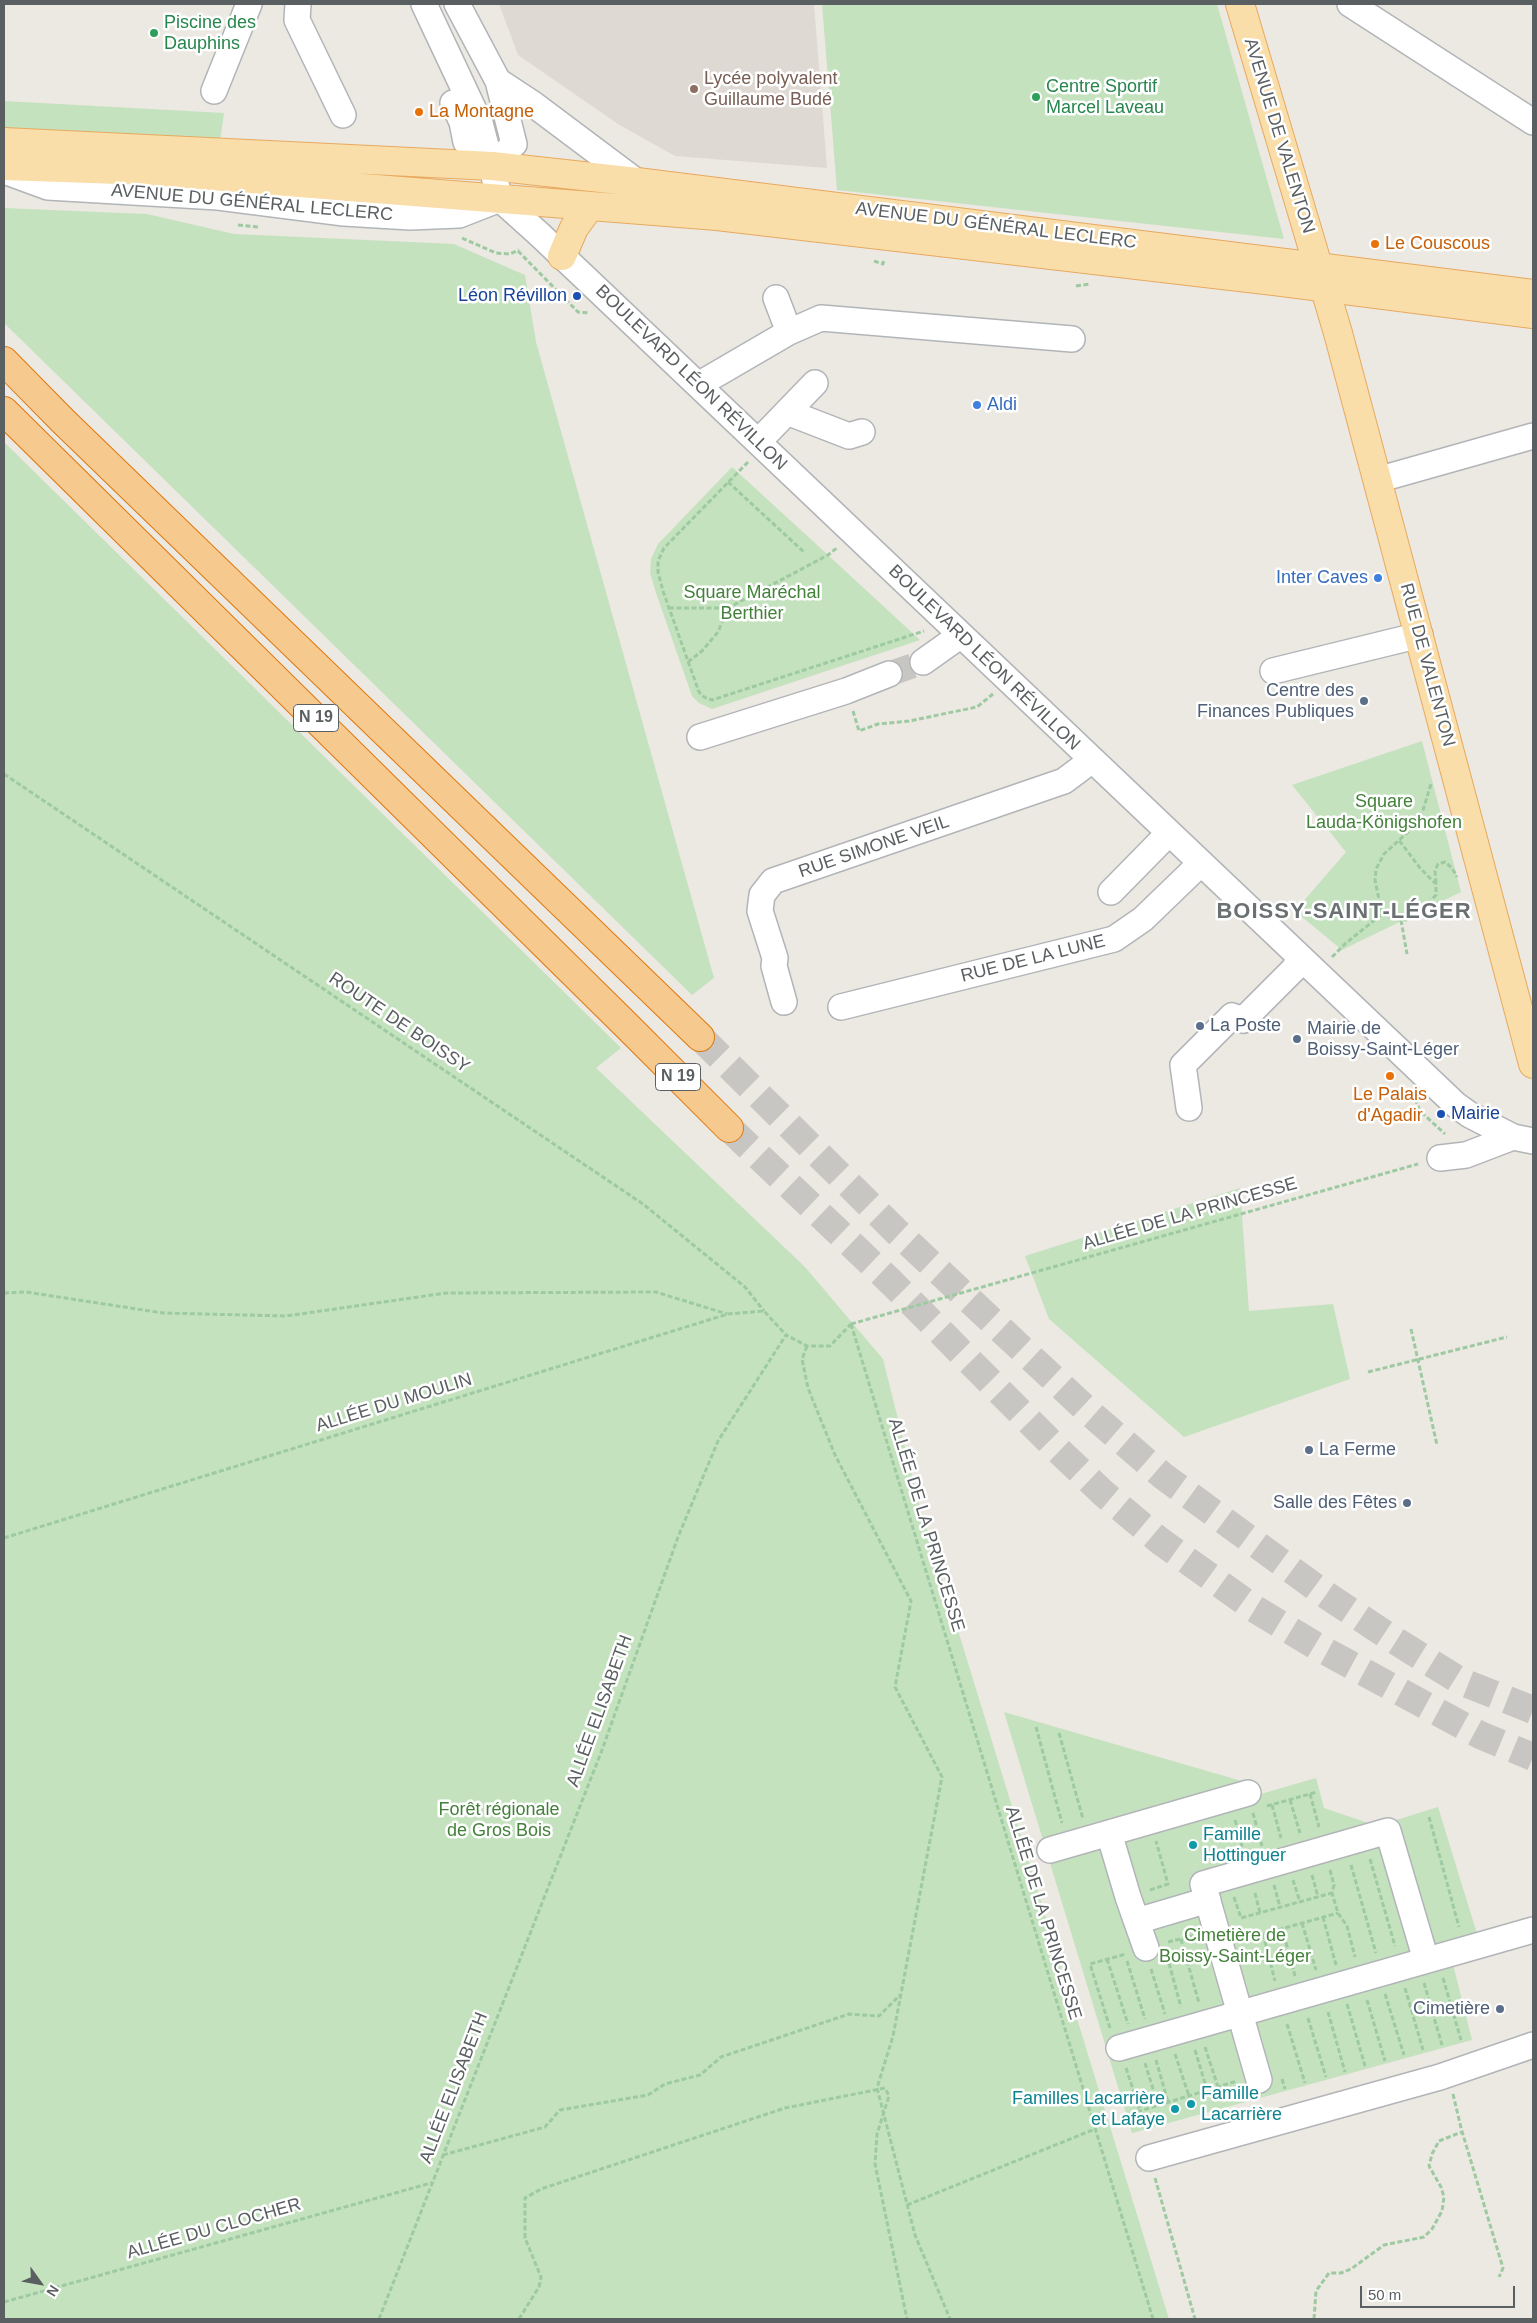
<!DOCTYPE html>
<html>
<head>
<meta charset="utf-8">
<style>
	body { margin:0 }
	#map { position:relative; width:1537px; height:2323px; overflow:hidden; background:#ece8e2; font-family:Arial,sans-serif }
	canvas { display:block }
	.frame { position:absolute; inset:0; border:5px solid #5a5f61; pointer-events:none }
	.north { position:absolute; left:15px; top:2258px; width:50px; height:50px; -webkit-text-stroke:4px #fff; paint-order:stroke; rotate:122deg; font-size:14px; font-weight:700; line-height:20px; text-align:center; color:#5a5f61 }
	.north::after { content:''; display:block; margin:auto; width:18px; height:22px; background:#5a5f61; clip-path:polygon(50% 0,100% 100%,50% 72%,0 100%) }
	.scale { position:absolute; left:1360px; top:2286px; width:155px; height:22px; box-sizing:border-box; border:2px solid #5a5f61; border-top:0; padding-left:6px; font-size:15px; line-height:18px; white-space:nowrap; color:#5a5f61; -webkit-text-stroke:4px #fff; paint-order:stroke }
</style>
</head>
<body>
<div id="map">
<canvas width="1537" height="2323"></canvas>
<div class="frame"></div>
<div class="north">N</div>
<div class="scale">50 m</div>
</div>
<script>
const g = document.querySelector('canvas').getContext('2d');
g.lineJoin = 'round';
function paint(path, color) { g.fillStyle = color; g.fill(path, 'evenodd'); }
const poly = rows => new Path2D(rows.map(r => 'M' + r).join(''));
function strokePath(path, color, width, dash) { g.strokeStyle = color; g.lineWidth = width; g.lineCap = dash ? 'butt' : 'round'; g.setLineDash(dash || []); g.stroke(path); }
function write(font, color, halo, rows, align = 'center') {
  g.font = font + ' Arial,sans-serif'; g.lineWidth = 5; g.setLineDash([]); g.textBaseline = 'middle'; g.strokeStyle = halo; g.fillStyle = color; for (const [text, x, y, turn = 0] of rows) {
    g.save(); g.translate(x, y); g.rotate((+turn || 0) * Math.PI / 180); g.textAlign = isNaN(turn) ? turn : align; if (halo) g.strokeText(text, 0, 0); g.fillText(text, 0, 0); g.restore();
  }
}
paint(poly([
	[499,4,814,4,827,168,675,156,618,124,518,55]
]), '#dfd9d3');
paint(poly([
	[822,4,1217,4,1284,239,837,190],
	[4,101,224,113,220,141,4,133],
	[4,208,147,214,234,234,454,244,525,275,536,342,714,978,692,995,4,323],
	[4,442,621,1048,596,1068,805,1267,883,1359,919,1503,1169,2319,4,2319],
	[732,467,828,555,920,640,712,709,699,703,692,696,656,593,650,573,651,559,658,544],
	[1422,741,1461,892,1342,950,1295,911,1346,852,1292,785],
	[1240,1188,1249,1311,1333,1304,1350,1379,1184,1437,1049,1319,1025,1256],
	[1004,1712,1252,1784,1254,1796,1316,1778,1324,1808,1377,1826,1438,1807,1478,1937,1449,1948,1472,2040,1132,2133]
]), '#c5e2bf');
strokePath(poly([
	[889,674,923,662]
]), '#c8c6c2', 25, [25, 12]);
strokePath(poly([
	[700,1037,897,1232,1090,1413,1163,1476,1326,1595,1391,1638,1460,1681,1533,1710],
	[729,1128,891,1282,1054,1446,1103,1493,1160,1541,1255,1609,1316,1646,1480,1735,1533,1757]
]), '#c8c6c2', 28, [28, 14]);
const minor = poly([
	[298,4,297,20,343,115],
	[424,4,480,123,500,199],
	[457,4,498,81,514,144,492,166],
	[1350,4,1533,122],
	[498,81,533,104,637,182],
	[214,91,249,4],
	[453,103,462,122,466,142,492,166],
	[4,171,48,187,218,197,344,213,410,217,459,215,500,199],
	[500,199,539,234,1456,1105,1470,1115,1513,1137,1533,1141],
	[776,298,789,332,821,318,1072,339],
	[698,385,789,332],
	[787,412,849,436,862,432],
	[758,442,815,383],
	[1377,480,1533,436],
	[923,662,961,635],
	[1273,671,1420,635],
	[700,737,846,691,889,674],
	[1111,892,1169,833],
	[784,1002,774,966,775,958,760,911,762,895,773,881,1064,781,1092,760],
	[841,1007,1114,939,1143,919,1200,864],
	[1189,1108,1183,1065,1232,1016,1243,1020,1294,969,1300,959],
	[1440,1158,1466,1155,1513,1137],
	[1109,1833,1128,1897,1146,1948],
	[1050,1850,1248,1793],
	[1137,1921,1208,1900],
	[1119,2048,1533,1930],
	[1259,2080,1203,1884,1388,1831,1426,1960],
	[1149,2158,1440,2077,1533,2045]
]);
const major = poly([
	[1240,4,1338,333,1533,1064],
	[4,142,492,166,637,182,1533,294],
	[4,166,148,171,717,216,1274,281,1533,314],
	[562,256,574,228,590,206]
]);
const highway = poly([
	[4,361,63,421,700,1037],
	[4,411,627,1026,729,1128]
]);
strokePath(minor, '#b2b5b8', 28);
strokePath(major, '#e8a95f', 30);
strokePath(highway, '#df790e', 30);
strokePath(poly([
	[238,225,259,227],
	[462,238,496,253,510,254,519,250],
	[518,251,578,312,589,313],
	[874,261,883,264,884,259],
	[1076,286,1090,284],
	[748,462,664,548,658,561,658,572,663,591,699,692,704,697,712,700,924,631],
	[728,482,805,553],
	[669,608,728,608],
	[688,662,702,651,718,632,728,608,828,555,838,547],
	[853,711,859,731,878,724,909,721,977,707,993,694],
	[4,774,643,1204,745,1287,764,1311],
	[1436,883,1435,871,1438,864,1445,862,1452,868,1457,877],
	[1382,914,1391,918,1406,920,1418,914,1436,895,1436,884,1420,868,1399,840],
	[1401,920,1407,954],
	[1332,957,1346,943,1382,914,1375,880,1376,869,1384,854,1410,830,1423,810,1431,784,1433,783],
	[1415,1099,1420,1111,1445,1134],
	[4,1293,26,1292,163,1313,286,1316,446,1293,656,1292,727,1314],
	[851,1324,1153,2319],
	[851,1324,1418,1164],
	[1411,1329,1437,1445],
	[807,1346,802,1359,808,1388,835,1455,911,1601,895,1687,942,1777,893,2036,877,2088,915,2235,950,2319],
	[1368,1372,1507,1337],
	[4,1538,728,1314,764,1311,786,1335],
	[1036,1727,1062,1823],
	[1059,1733,1083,1819],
	[1310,1794,1319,1827],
	[1290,1800,1300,1833],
	[1272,1805,1281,1838],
	[1267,1806,1317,1792],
	[1253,1813,1262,1846],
	[1429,1817,1459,1927],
	[1235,1820,1243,1850],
	[1370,1859,1395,1946],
	[1351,1865,1376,1953],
	[1330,1870,1334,1885,1332,1893,1338,1913,1347,1926,1355,1957],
	[1312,1875,1318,1897],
	[1293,1880,1300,1902],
	[1274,1885,1280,1907],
	[1150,1890,1168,1884,1156,1841],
	[1255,1893,1260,1913],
	[1234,1897,1241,1918,1332,1893],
	[1323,1917,1336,1965],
	[1302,1923,1316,1970],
	[1282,1928,1295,1976],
	[1263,1934,1275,1981],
	[1181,1939,1199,2003],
	[1242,1940,1338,1913],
	[1168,1942,1196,1935],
	[1167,1956,1181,2007],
	[1107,1959,1128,2024],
	[1127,1961,1145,2019],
	[1151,1969,1165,2014],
	[1443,1978,1461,2040],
	[1424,1983,1442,2045],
	[1405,1988,1423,2050],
	[1385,1994,1404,2055],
	[1367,2000,1385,2061],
	[1347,2004,1365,2066],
	[1328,2012,1345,2072],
	[1308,2018,1326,2077],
	[1287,2024,1305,2083],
	[1110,2028,1090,1964,1126,1954],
	[1205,2047,1218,2087],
	[1195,2050,1207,2090],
	[1175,2054,1189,2096],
	[1156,2060,1168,2102],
	[1145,2063,1158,2105],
	[1126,2068,1140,2111],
	[1282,2079,1285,2089],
	[1453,2094,1461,2128,1503,2268,1499,2277],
	[1130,2114,1237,2081],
	[443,2155,545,2127,560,2110,648,2095,665,2084,700,2075,721,2057,849,2014,879,2016,900,1995],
	[1155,2178,1195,2319],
	[907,2205,1095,2129],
	[4,2302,431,2183],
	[379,2319,602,1750,678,1537,718,1441,786,1335,807,1346,830,1346,851,1324],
	[519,2319,539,2287,541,2277,525,2238,525,2198,541,2189,785,2108,885,2088,889,2096,877,2134,875,2164,907,2319],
	[1314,2319,1316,2291,1329,2273,1341,2273,1351,2269,1384,2245,1424,2237,1432,2229,1442,2211,1444,2197,1441,2187,1429,2166,1432,2154,1439,2141,1462,2132]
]), '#9dcaa1', 3, [5, 2.5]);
strokePath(minor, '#fff', 25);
strokePath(major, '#f9dea9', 28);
strokePath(highway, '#f6c98f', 28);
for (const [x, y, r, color] of [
	[154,33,5,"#2e9e5b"],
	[694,89,5,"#8d6e63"],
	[1036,97,5,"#2e9e5b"],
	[419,112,5,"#e8710a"],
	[1375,244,5,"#e8710a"],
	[577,296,5,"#1a4fb4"],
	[977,405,5,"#3f7fe0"],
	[1378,578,5,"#3f7fe0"],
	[1364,701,5,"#5c6f8a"],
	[1200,1026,5,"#5c6f8a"],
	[1297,1039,5,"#5c6f8a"],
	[1390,1076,5,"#e8710a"],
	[1441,1114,5,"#1a4fb4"],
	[1309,1450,5,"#5c6f8a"],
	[1407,1503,5,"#5c6f8a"],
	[1193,1845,5,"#0f9aa8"],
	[1500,2009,5,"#5c6f8a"],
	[1191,2104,5,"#0f9aa8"],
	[1175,2109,5,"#0f9aa8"]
]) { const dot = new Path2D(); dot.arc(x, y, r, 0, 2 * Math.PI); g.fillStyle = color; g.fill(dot); strokePath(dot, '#fff', 2); }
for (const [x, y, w] of [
	[316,718,45],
	[678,1077,45]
]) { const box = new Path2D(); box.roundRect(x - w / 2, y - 13.5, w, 27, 4); g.fillStyle = '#fff'; g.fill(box); strokePath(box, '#5a5f61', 1); }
write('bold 16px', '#5a5f61', null, [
	["N 19",316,718],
	["N 19",678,1077]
]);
write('18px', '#27864d', '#fff', [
	["Piscine des",164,23],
	["Dauphins",164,44],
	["Centre Sportif",1046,87],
	["Marcel Laveau",1046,108]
], 'left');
write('18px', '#785e54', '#fff', [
	["Lycée polyvalent",704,79],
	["Guillaume Budé",704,100]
], 'left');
write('18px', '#c56008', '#fff', [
	["La Montagne",429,112],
	["Le Couscous",1385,244],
	["Le Palais",1390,1095,"center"],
	["d'Agadir",1390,1116,"center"]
], 'left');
write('18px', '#5a5f61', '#fff', [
	["AVENUE DE VALENTON",1279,136,73],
	["AVENUE DU GÉNÉRAL LECLERC",252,203,5],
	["AVENUE DU GÉNÉRAL LECLERC",996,226,7],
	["BOULEVARD LÉON RÉVILLON",691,378,44],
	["BOULEVARD LÉON RÉVILLON",984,658,44],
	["RUE DE VALENTON",1427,665,75],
	["RUE SIMONE VEIL",874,847,-19],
	["RUE DE LA LUNE",1033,959,-14],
	["ROUTE DE BOISSY",399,1023,34],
	["ALLÉE DE LA PRINCESSE",1190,1214,-16],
	["ALLÉE DU MOULIN",394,1403,-17],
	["ALLÉE DE LA PRINCESSE",926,1525,73],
	["ALLÉE ELISABETH",600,1711,-70],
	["ALLÉE DE LA PRINCESSE",1043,1913,73],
	["ALLÉE ELISABETH",454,2088,-69],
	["ALLÉE DU CLOCHER",214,2229,-16]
]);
write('18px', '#164399', '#fff', [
	["Léon Révillon",567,296],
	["Mairie",1451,1114,"left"]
], 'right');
write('18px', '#366cbe', '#fff', [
	["Aldi",987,405],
	["Inter Caves",1368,578,"right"]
], 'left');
write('18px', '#43813a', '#fff', [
	["Square Maréchal",752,593],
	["Berthier",752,614],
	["Square",1384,802],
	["Lauda-Königshofen",1384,823],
	["Forêt régionale",499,1810],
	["de Gros Bois",499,1831],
	["Cimetière de",1235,1936],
	["Boissy-Saint-Léger",1235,1957]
]);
write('18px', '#4e5e75', '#fff', [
	["Centre des",1354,691],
	["Finances Publiques",1354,712],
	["La Poste",1210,1026,"left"],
	["Mairie de",1307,1029,"left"],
	["Boissy-Saint-Léger",1307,1050,"left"],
	["La Ferme",1319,1450,"left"],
	["Salle des Fêtes",1397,1503],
	["Cimetière",1490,2009]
], 'right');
write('18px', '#0d838f', '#fff', [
	["Famille",1203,1835],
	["Hottinguer",1203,1856],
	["Famille",1201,2094],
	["Lacarrière",1201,2115],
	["Familles Lacarrière",1165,2099,"right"],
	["et Lafaye",1165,2120,"right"]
], 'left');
g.letterSpacing = '1px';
write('bold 22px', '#6b7173', '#fff', [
	["BOISSY-SAINT-LÉGER",1344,912]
]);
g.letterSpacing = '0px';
</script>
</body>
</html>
